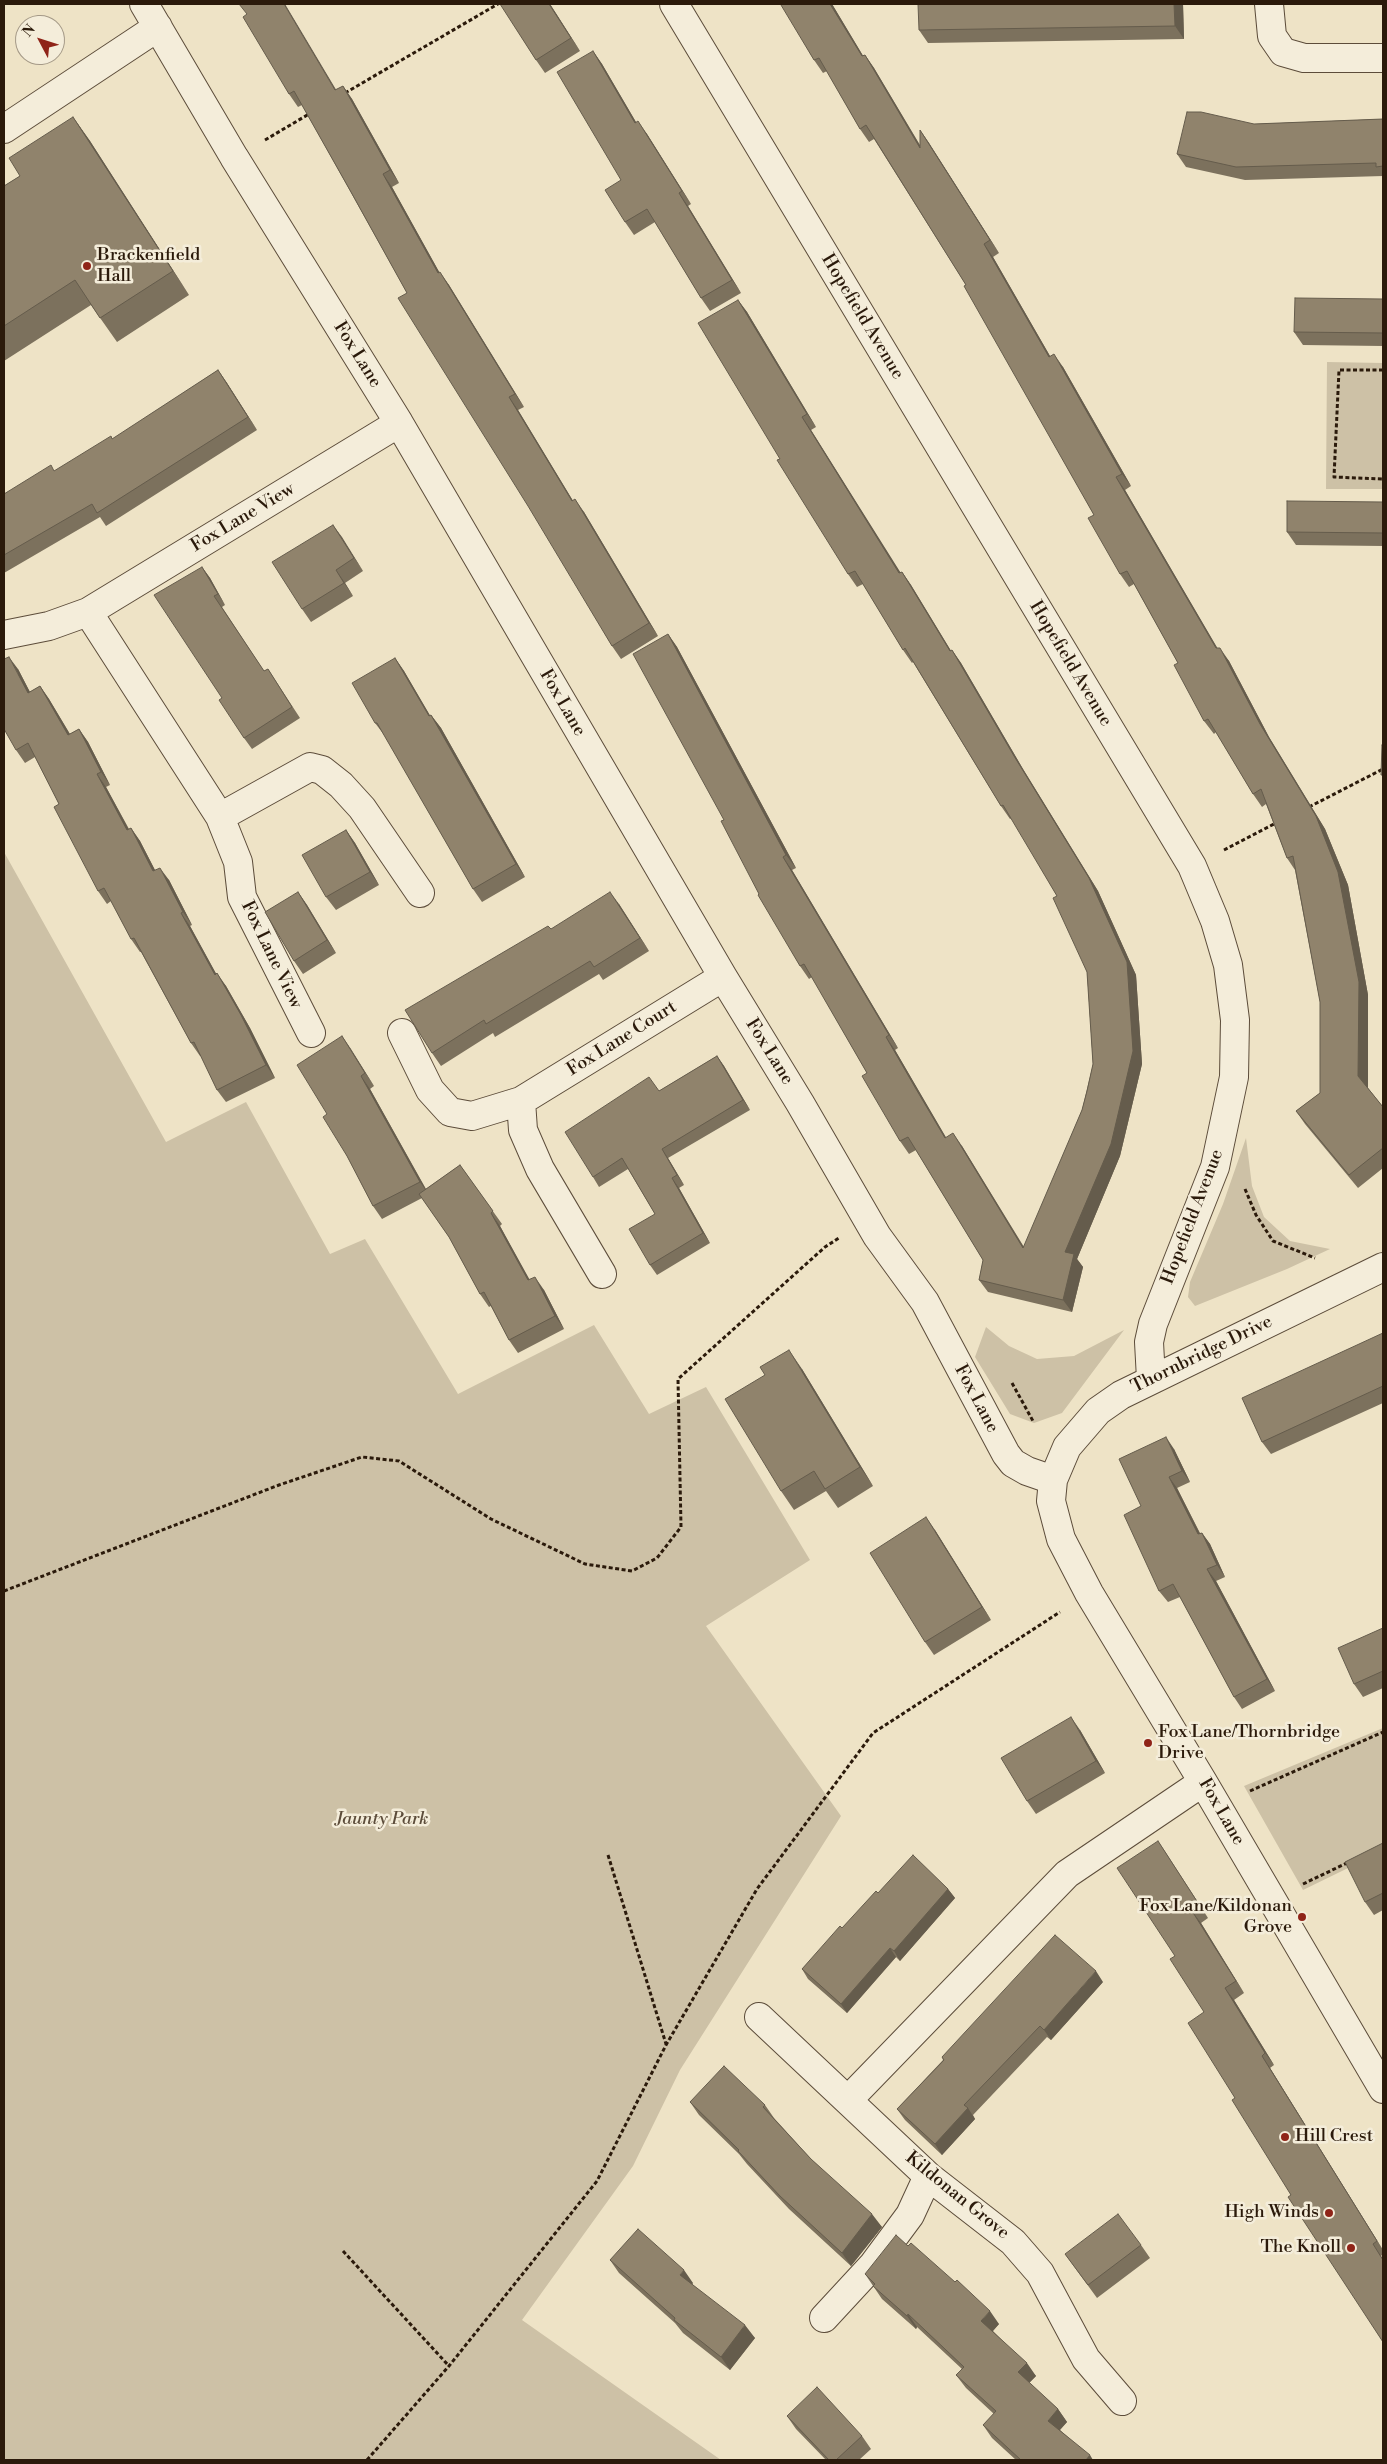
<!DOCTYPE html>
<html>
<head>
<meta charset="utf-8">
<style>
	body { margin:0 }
	#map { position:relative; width:1387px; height:2464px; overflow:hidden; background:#eee3c6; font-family:"Libre Bodoni",serif }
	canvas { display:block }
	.frame { position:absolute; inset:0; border:5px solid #2b1a0b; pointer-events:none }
	.north { position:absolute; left:15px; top:15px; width:50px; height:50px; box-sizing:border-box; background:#f4edda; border:1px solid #a49987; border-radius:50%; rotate:310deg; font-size:14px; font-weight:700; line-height:20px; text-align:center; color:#2b1a0b }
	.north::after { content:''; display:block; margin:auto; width:18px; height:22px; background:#8f2418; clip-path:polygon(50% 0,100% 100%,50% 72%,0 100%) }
</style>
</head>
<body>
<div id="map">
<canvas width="1387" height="2464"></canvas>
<div class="frame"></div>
<div class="north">N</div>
</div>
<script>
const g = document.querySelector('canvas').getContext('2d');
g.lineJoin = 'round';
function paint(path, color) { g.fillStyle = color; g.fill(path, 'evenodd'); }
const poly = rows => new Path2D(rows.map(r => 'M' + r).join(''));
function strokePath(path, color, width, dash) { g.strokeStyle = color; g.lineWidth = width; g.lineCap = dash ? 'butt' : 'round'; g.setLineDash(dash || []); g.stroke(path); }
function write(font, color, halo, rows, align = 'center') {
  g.font = font + ' "Libre Bodoni",serif'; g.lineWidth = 5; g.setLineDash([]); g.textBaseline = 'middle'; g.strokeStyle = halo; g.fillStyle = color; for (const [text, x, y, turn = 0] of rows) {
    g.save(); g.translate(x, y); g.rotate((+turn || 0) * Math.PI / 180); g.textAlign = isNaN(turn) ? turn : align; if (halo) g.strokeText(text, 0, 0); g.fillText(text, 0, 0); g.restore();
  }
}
paint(poly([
	[1327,362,1383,363,1383,489,1326,489],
	[4,852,166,1142,246,1102,330,1254,365,1239,458,1394,594,1325,649,1414,706,1387,810,1560,706,1626,841,1816,680,2070,633,2166,522,2320,721,2460,4,2460],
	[1246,1138,1252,1186,1264,1217,1290,1241,1330,1249,1287,1269,1195,1306,1188,1297,1190,1282,1223,1204],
	[986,1327,1009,1346,1037,1359,1074,1356,1124,1330,1062,1413,1034,1423,1010,1414,975,1357],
	[1383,1728,1383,1851,1303,1890,1244,1786]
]), '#cdc1a6');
const minor = poly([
	[144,4,234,157,399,423,723,977,800,1103,877,1236,925,1302,1006,1454,1013,1463,1027,1471,1053,1480],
	[674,4,1192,866,1215,921,1228,965,1235,1020,1234,1077,1215,1167,1153,1324,1149,1342,1151,1379],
	[1269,4,1272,36,1283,52,1304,58,1383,58],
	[4,129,158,27],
	[88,612,220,817,238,862,242,897,311,1033],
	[4,635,49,626,88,612,399,423],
	[220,817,310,767,322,770,341,785,362,808,420,893],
	[402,1033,430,1090,450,1112,472,1116,521,1101,723,977],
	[521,1101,523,1130,540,1169,602,1274],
	[1383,1267,1121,1395,1098,1411,1067,1447,1053,1480,1051,1501,1061,1539,1089,1593,1203,1782,1383,2089],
	[759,2017,928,2176,1013,2242,1040,2273,1086,2359,1122,2401],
	[848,2100,1067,1874,1203,1782],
	[824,2318,873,2265,910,2215,928,2176]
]);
strokePath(minor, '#5c4c3a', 30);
strokePath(poly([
	[345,93,498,4],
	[265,140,309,114],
	[1383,370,1339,370,1334,477,1383,479],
	[1309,807,1383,769],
	[1224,850,1276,823],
	[1245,1189,1256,1215,1273,1241,1315,1258],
	[1012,1383,1033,1421],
	[4,1591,279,1485,362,1457,399,1461,491,1519,585,1564,632,1571,657,1558,681,1527,678,1379,825,1247,839,1238],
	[1250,1791,1383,1732],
	[608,1855,666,2044],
	[1303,1884,1349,1862],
	[343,2251,449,2366],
	[367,2460,449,2366,597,2181,666,2045,757,1889,873,1733,1060,1612]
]), '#2b1a0b', 3, [4, 2.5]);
strokePath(minor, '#f4edda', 28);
paint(poly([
	[501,4,550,4,580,51,545,73,536,60],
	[782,4,832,4,863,56,865,55,874,68,920,145,920,130,929,143,999,253,993,257,1050,356,1063,367,1131,486,1125,490,1217,648,1229,661,1269,737,1325,829,1348,885,1368,995,1368,1088,1383,1107,1383,1168,1358,1188,1305,1124,1296,1111,1320,1093,1320,1002,1295,870,1287,858,1266,804,1262,807,1253,794,1216,732,1214,734,1204,721,1178,663,1134,584,1129,587,1120,574,1094,515,966,285,874,139,869,142,860,129,827,71,823,73,814,60],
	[1183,4,1184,39,928,43,919,30],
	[247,14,336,90,343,86,352,99,399,183,392,187,439,272,449,285,524,407,518,410,573,501,584,512,658,636,621,659,612,646,407,293,302,105,298,107,289,94],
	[593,51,602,64,636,122,647,134,691,204,688,206,741,293,710,311,701,298,655,222,634,235,625,222,621,180],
	[73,117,90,141,189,295,117,342,91,305,4,361,4,186,20,176],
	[1383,119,1383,177,1383,176,1245,180,1186,167,1177,154,1254,124],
	[1383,299,1383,346,1303,345,1294,332],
	[738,300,747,312,816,427,811,430,900,573,902,572,911,585,951,651,952,650,961,663,1023,769,1098,891,1136,975,1142,1064,1120,1156,1077,1259,1083,1267,1072,1312,988,1292,979,1280,983,1260,916,1150,909,1154,900,1141,867,1073,812,977,809,979,800,966,759,894,724,820,668,634,677,647,796,868,792,870,898,1048,895,1050,925,1102,946,1138,962,1146,1024,1247,1082,1110,1093,1064,1087,972,1057,896,1012,818,1010,819,1001,806,913,662,912,663,903,650,863,584,857,587,848,574],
	[218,370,227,383,257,430,106,526,100,517,4,573,4,494,55,471,113,439],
	[1383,502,1383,546,1296,545,1287,532],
	[333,525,363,571,345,583,353,596,311,622,302,609],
	[202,567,210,578,225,605,222,607,264,671,268,669,300,718,252,749,244,738,222,698],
	[395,658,404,671,430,716,431,715,441,728,525,877,482,902,473,889,385,736,375,723],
	[18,669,30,692,40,686,49,699,70,734,79,729,88,742,110,785,106,787,129,829,131,828,140,841,155,870,169,880,192,925,190,926,216,974,226,986,250,1028,275,1078,226,1102,217,1090,201,1056,200,1056,191,1043,141,952,140,952,131,939,111,901,107,904,98,891,59,804,35,757,25,763,16,750],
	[346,830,355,843,379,885,336,910,326,897],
	[298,892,307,905,336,953,303,974,294,961],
	[619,904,649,951,603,980,599,974,495,1037,493,1033,441,1066,432,1053,551,929],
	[342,1036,374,1086,370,1089,426,1189,460,1165,502,1224,500,1226,529,1280,544,1290,564,1329,518,1353,509,1340,491,1306,489,1307,480,1294,449,1237,422,1198,382,1219,373,1206,347,1156,327,1114],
	[717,1056,724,1066,750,1110,668,1158,684,1185,679,1188,710,1243,657,1275,650,1265,655,1214,628,1169,599,1187,593,1177,659,1091],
	[1383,1333,1383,1403,1271,1454,1262,1442],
	[802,1369,873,1486,838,1508,826,1491,794,1510,781,1491],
	[1174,1449,1190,1482,1177,1488,1200,1533,1202,1533,1210,1544,1225,1577,1216,1581,1275,1691,1242,1709,1234,1697,1180,1597,1168,1602,1159,1591,1141,1506],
	[935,1530,991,1620,934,1655,925,1642],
	[1383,1628,1383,1688,1363,1697,1354,1684],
	[1080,1730,1105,1773,1036,1814,1027,1801],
	[1158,1841,1208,1918,1201,1923,1244,1993,1234,2000,1274,2065,1270,2068,1383,2250,1383,2254,1381,2256,1383,2259,1383,2342,1291,2195,1235,2098,1204,2012,1175,1956],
	[1383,1843,1383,1910,1374,1915,1365,1902],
	[948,1889,955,1898,900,1961,896,1957,847,2013,808,1979,802,1969,842,1928,878,1893],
	[1103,1982,1051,2040,1047,2037,973,2115,975,2119,942,2155,905,2120,897,2109,943,2060,942,2057],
	[690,2102,765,2105,774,2118,811,2159,882,2227,851,2266,789,2209,747,2164,739,2154,699,2115],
	[1141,2245,1150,2258,1097,2298,1065,2254],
	[610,2260,693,2283,692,2284,755,2338,730,2370,683,2333,675,2323,619,2273],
	[865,2274,999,2324,993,2331,1036,2376,1029,2383,1058,2409,1067,2422,1060,2430,1093,2460,1016,2460,992,2438,983,2425,994,2414,966,2388,956,2375,962,2369,917,2327,916,2329,882,2299],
	[787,2416,862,2436,871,2449,859,2460,826,2460,796,2429]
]), '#7c715d');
paint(poly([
	[284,4,285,4,344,103,335,90],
	[549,4,550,4,580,51,571,38],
	[830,4,832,4,871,69,862,56],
	[1174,4,1183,4,1184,39,1175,26],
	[593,51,602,64,644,136,635,123],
	[865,55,874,68,929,161,920,148],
	[343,86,352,99,399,183,390,170],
	[73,117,90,141,189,295,173,271],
	[638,121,647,134,691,204,682,191],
	[920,130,929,143,999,253,990,240],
	[383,174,392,187,447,286,438,273],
	[679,193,688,206,741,293,732,280],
	[984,244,993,257,1058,370,1049,357],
	[440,272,449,285,524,407,515,394],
	[738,300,747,312,816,427,807,414],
	[1054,354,1063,367,1131,486,1122,474],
	[218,370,227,383,257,430,248,417],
	[509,397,518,410,581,514,572,501],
	[802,417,811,430,909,586,899,573],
	[1116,477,1125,490,1225,661,1216,648],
	[575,499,584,512,658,636,649,623],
	[333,525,342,537,363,571,354,558],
	[202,567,210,578,225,605,218,594],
	[336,570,345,583,353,596,344,583],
	[902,572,911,585,959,664,950,651],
	[668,634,677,647,796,868,786,855],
	[1220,648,1229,661,1269,737,1325,829,1348,885,1368,995,1368,1089,1358,1076,1260,724],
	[952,650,961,663,1023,769,1098,891,1136,975,1142,1064,1120,1156,1077,1259,1083,1267,1072,1312,1063,1300,1065,1252,1133,1051,1014,756],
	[9,657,18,669,37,706,28,693],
	[395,658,404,671,438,729,429,716],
	[40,686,49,699,78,748,68,735],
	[431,715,441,728,525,877,516,864],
	[79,729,88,742,110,785,101,772],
	[97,774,106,787,136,843,127,830],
	[131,828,140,841,162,884,153,871],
	[346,830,355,843,379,885,370,872],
	[783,857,792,870,898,1048,889,1035],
	[160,868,169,880,192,925,183,912],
	[298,892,307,905,336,953,327,940],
	[610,892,619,904,649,951,640,938],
	[181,913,190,926,224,988,215,975],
	[217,973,226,986,250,1028,275,1078,266,1065],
	[342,1036,351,1049,374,1086,365,1073],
	[886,1037,895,1050,954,1151,945,1138],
	[717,1056,724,1066,750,1110,743,1100],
	[361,1076,370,1089,429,1195,420,1182],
	[953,1133,962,1146,1032,1261,1023,1248],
	[662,1149,668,1158,684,1185,677,1175],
	[672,1178,679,1188,710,1243,703,1233],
	[491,1213,500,1226,537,1293,528,1280],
	[535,1277,544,1290,564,1329,555,1316],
	[789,1350,802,1369,873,1486,860,1467],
	[1166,1437,1174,1449,1190,1482,1182,1471],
	[1169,1477,1177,1488,1206,1546,1198,1534],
	[926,1517,935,1530,991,1620,982,1607],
	[1202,1533,1210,1544,1225,1577,1217,1565],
	[1207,1569,1216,1581,1275,1691,1267,1679],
	[1071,1717,1080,1730,1105,1773,1096,1761],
	[1158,1841,1166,1853,1208,1918,1200,1906],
	[948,1889,955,1898,900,1961,894,1951],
	[1192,1911,1201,1923,1244,1993,1236,1981],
	[890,1948,896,1957,847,2013,841,2004],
	[1096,1971,1103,1982,1051,2040,1044,2030],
	[1225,1988,1234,2000,1274,2065,1265,2053],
	[1262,2056,1270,2068,1383,2250,1377,2241],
	[968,2108,975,2119,942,2155,935,2144],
	[872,2214,882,2227,851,2266,842,2253],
	[684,2270,693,2283,689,2288,680,2275],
	[990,2311,999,2324,990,2334,981,2321],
	[908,2314,917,2327,916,2329,907,2316],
	[745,2325,755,2338,730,2370,721,2357],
	[1027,2363,1036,2376,1027,2385,1018,2372],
	[1058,2409,1067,2422,1057,2433,1048,2421],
	[1090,2455,1093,2460,1086,2460]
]), '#655c4c');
const building = poly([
	[239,4,284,4,335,90,343,86,390,170,383,174,438,273,440,272,515,394,509,397,572,501,575,499,649,623,612,646,528,506,398,298,407,293,351,192,294,91,289,94,243,17,247,14,239,4],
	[500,4,549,4,571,38,536,60,500,4],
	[782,4,830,4,862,56,865,55,920,148,920,130,990,240,984,244,1049,357,1054,354,1122,474,1116,477,1216,648,1220,648,1260,724,1316,816,1338,872,1359,982,1358,1076,1383,1107,1383,1148,1349,1175,1296,1111,1320,1093,1320,1002,1293,856,1287,858,1261,789,1253,794,1208,719,1204,721,1174,665,1178,663,1127,571,1120,574,1088,518,1094,515,964,286,966,285,866,125,860,129,819,58,814,60,781,5,782,4],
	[918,4,1174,4,1175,26,919,30,918,4],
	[593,51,635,123,638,121,682,191,679,193,732,280,701,298,647,209,625,222,605,190,621,180,557,72,593,51],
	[1187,112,1201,112,1254,124,1383,119,1383,166,1376,167,1376,163,1236,167,1177,154,1187,112],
	[73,117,173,271,100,318,75,280,4,326,4,186,20,176,9,158,73,117],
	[1295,298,1383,299,1383,333,1294,332,1295,298],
	[738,300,807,414,802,417,899,573,902,572,950,651,952,650,1014,756,1089,878,1127,962,1133,1051,1111,1144,1065,1252,1074,1254,1063,1300,979,1280,983,1260,908,1137,900,1141,862,1076,867,1073,804,964,800,966,758,895,759,894,721,821,724,820,633,654,668,634,786,855,783,857,889,1035,886,1037,916,1089,945,1138,953,1133,1023,1248,1082,1110,1087,1091,1093,1064,1087,972,1053,898,1057,896,1003,805,1001,806,905,648,903,650,855,571,848,574,777,460,780,459,698,323,738,300],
	[218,370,248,417,97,513,92,504,4,555,4,494,51,465,54,471,111,436,112,439,218,370],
	[1287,501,1383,502,1383,533,1287,532,1287,501],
	[333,525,354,558,336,570,344,583,302,609,272,562,333,525],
	[202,567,218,594,214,596,264,671,268,669,292,707,244,738,219,700,222,698,154,595,202,567],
	[9,657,28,693,40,686,68,735,79,729,101,772,97,774,127,830,131,828,153,871,160,868,183,912,181,913,215,975,217,973,241,1015,266,1065,217,1090,194,1042,191,1043,134,938,131,939,104,888,98,891,54,807,59,804,28,743,16,750,4,729,4,659,9,657],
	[395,658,429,716,431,715,516,864,473,889,377,723,375,723,352,683,395,658],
	[1382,745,1383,745,1383,775,1381,775,1382,745],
	[346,830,370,872,326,897,302,855,346,830],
	[298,892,327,940,294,961,265,912,298,892],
	[610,892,640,938,594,967,590,961,486,1024,484,1020,432,1053,405,1010,548,926,551,929,610,892],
	[342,1036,365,1073,361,1076,420,1182,373,1206,347,1156,323,1117,327,1114,297,1065,342,1036],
	[717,1056,743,1100,662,1149,677,1175,672,1178,703,1233,650,1265,629,1229,655,1214,622,1158,593,1177,565,1132,649,1077,659,1091,717,1056],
	[460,1165,493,1211,491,1213,528,1280,535,1277,555,1316,509,1340,484,1292,480,1294,449,1237,419,1194,460,1165],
	[1383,1333,1383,1386,1262,1442,1242,1398,1383,1333],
	[789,1350,860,1467,825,1489,814,1471,781,1491,725,1399,765,1375,760,1367,789,1350],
	[1166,1437,1182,1471,1169,1477,1198,1534,1202,1533,1217,1565,1207,1569,1267,1679,1234,1697,1173,1584,1159,1591,1124,1515,1141,1506,1119,1459,1166,1437],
	[926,1517,982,1607,925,1642,870,1553,926,1517],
	[1383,1628,1383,1671,1354,1684,1338,1648,1383,1628],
	[1071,1717,1096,1761,1027,1801,1001,1758,1071,1717],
	[1158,1841,1200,1906,1192,1911,1236,1981,1225,1988,1265,2053,1262,2056,1377,2241,1373,2244,1383,2260,1383,2342,1288,2197,1291,2195,1232,2100,1235,2098,1188,2023,1204,2012,1170,1959,1175,1956,1117,1868,1158,1841],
	[1383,1843,1383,1893,1365,1902,1345,1862,1383,1843],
	[913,1855,948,1889,894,1951,890,1948,841,2004,802,1969,840,1926,842,1928,876,1891,878,1893,913,1855],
	[1055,1935,1096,1971,1044,2030,1040,2026,964,2105,968,2108,935,2144,897,2109,944,2060,942,2057,1055,1935],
	[724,2066,765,2105,763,2107,811,2159,872,2214,842,2253,780,2196,738,2151,739,2150,690,2102,724,2066],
	[1118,2214,1141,2245,1088,2285,1065,2254,1118,2214],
	[638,2229,684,2270,680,2275,745,2325,721,2357,674,2320,675,2318,610,2260,638,2229],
	[896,2235,908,2246,911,2243,955,2282,957,2280,990,2311,981,2321,1027,2363,1018,2372,1058,2409,1048,2421,1090,2455,1086,2460,1021,2460,983,2425,996,2411,956,2375,964,2367,908,2314,907,2316,873,2286,875,2284,865,2274,896,2235],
	[817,2387,862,2436,836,2460,829,2460,787,2416,817,2387]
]);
paint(building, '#90836c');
strokePath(building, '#655c4c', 1);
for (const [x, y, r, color] of [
	[87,266,5,"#8f2418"],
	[1148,1743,5,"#8f2418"],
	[1302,1917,5,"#8f2418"],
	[1285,2137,5,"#8f2418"],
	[1329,2213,5,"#8f2418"],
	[1351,2248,5,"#8f2418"]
]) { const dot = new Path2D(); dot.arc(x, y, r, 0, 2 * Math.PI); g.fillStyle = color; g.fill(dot); strokePath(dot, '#f4edda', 2); }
write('18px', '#2b1a0b', '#f4edda', [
	["Brackenfield",97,256],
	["Hall",97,277],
	["Fox Lane/Thornbridge",1158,1733],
	["Drive",1158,1754],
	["Fox Lane/Kildonan",1292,1907,"right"],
	["Grove",1292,1928,"right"],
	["Hill Crest",1295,2137],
	["High Winds",1319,2213,"right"],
	["The Knoll",1341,2248,"right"]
], 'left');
write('18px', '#2b1a0b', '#f4edda', [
	["Hopefield Avenue",862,317,59],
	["Fox Lane",357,355,58],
	["Fox Lane View",243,518,-31],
	["Hopefield Avenue",1070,664,59],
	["Fox Lane",562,703,60],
	["Fox Lane View",271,955,64],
	["Fox Lane Court",622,1039,-32],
	["Fox Lane",769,1052,58],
	["Hopefield Avenue",1193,1217,-69],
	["Thornbridge Drive",1202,1355,-26],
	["Fox Lane",976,1399,62],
	["Fox Lane",1221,1812,60],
	["Kildonan Grove",957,2196,39]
]);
write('italic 18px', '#5c4c3a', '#f4edda', [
	["Jaunty Park",382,1820]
]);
</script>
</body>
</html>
